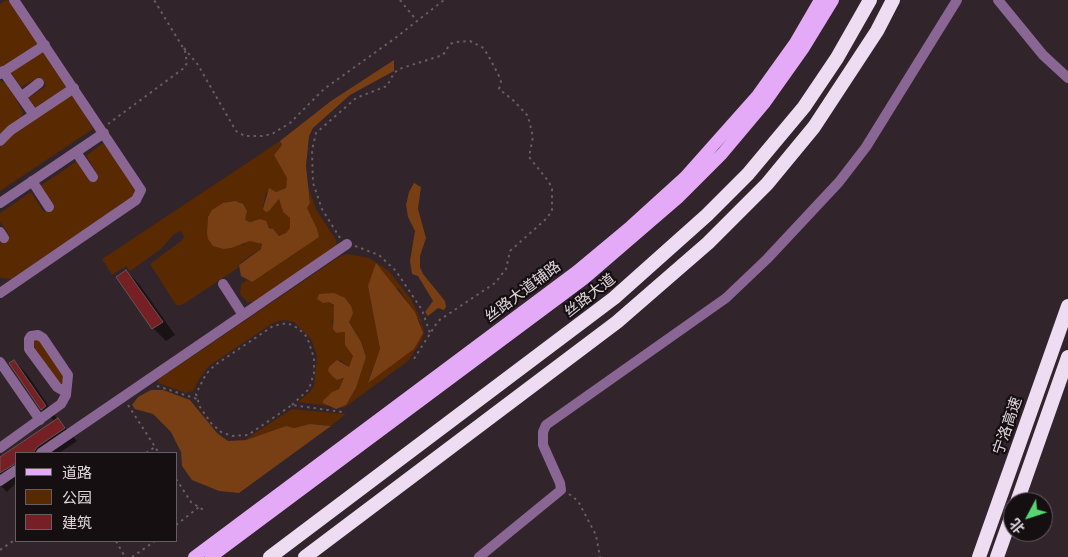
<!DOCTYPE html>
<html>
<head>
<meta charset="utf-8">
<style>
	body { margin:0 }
	#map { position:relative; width:1068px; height:557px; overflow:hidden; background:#31242a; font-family:Manrope,"Noto Sans SC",sans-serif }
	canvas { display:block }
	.legend { position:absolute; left:15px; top:452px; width:162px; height:90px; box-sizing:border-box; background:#150f12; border:1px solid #665f62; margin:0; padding:6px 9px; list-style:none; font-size:15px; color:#e0d7db }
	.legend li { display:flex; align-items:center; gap:10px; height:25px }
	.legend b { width:25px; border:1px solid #665f62 }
	.north { position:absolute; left:1003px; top:492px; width:50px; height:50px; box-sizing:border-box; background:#150f12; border:1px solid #665f62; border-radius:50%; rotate:230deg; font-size:14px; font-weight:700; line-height:20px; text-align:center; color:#e0d7db }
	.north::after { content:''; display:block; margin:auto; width:18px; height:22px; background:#55d672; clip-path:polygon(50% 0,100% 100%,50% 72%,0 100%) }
</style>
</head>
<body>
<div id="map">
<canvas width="1068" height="557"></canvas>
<ul class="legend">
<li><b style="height:6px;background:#e5aaf7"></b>道路</li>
<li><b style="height:14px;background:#592901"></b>公园</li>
<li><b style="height:14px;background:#762025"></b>建筑</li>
</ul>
<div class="north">北</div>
</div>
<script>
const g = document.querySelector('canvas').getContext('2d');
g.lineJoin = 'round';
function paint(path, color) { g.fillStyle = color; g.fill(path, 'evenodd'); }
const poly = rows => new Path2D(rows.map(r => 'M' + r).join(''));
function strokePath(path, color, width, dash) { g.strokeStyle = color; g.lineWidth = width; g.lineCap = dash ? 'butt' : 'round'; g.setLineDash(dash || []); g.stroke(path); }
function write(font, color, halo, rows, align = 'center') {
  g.font = font + ' Manrope,"Noto Sans SC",sans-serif'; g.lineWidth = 4.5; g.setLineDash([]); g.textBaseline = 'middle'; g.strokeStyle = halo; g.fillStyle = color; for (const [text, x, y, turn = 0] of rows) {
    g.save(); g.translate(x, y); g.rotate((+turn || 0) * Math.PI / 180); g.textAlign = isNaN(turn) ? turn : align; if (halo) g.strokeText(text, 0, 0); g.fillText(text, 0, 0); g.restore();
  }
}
paint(poly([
	[6,0,11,2,39,43,12,63,0,67,0,4],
	[44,51,67,87,34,108,29,98,46,86,44,82,40,77,21,87,11,73,12,70],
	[0,80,8,85,23,112,22,117,0,136],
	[73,95,93,129,0,191,0,147,3,142,65,98],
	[280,141,282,145,274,155,287,178,286,188,276,192,266,193,263,208,269,211,279,199,283,212,290,218,290,228,286,233,280,236,260,219,250,222,245,220,235,201,230,202,208,217,207,233,242,245,250,241,259,242,263,247,240,263,238,268,182,305,176,305,150,264,181,241,184,237,181,231,174,234,161,249,130,271,126,266,112,275,102,259],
	[103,143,137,186,135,195,12,279,0,278,0,240,2,242,10,236,0,222,0,213,31,192,44,212,53,207,40,186,77,161,91,182,98,175,86,156],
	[309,189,316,209,336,240,337,246,255,302,247,302,240,294,241,284,247,280,252,282,310,216,307,208,310,203],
	[347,254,369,258,389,271,411,299,421,320,424,332,422,340,408,361,344,408,298,402,311,391,314,385,317,356,311,339,294,322,284,320,273,323,210,365,201,376,193,391,186,393,158,383,159,379,339,257],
	[368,286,399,289,421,323,414,349,368,382,380,349],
	[329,302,351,306,349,322,361,342,366,357,356,388,346,405,336,409,328,404,332,392,339,389,344,379,337,380,328,371,340,360,349,367,352,365,353,355,345,345,345,332,336,333,332,322,335,307],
	[32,340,39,340,64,376,62,383,59,384,31,342],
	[292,409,346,414,331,426,310,424,294,428,286,426,243,441]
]), '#592901');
paint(poly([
	[394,60,394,71,350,95,313,128,309,136,306,166,310,203,307,208,317,229,319,237,252,282,241,276,239,265,261,249,262,244,250,241,231,248,224,249,213,246,208,239,207,233,208,217,212,210,223,203,235,201,243,204,247,211,245,220,250,222,260,219,266,221,269,228,273,229,279,236,286,233,290,228,290,218,283,212,279,199,269,211,266,212,263,209,269,188,276,192,286,188,287,178,274,155,282,145,280,141,331,101],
	[414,183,421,187,418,209,426,238,420,256,420,267,423,274,445,301,446,307,444,310,438,308,428,316,425,312,433,301,418,276,412,274,410,261,415,231,408,217,406,205,409,192],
	[376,263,415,312,423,333,414,349,368,383,380,349,368,286],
	[334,293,345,298,351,306,353,313,349,322,361,342,366,357,356,388,346,405,336,409,323,403,323,401,332,392,339,389,344,378,337,380,332,376,328,371,329,367,337,360,349,367,353,356,345,345,345,332,336,333,333,329,334,305,329,302,323,303,317,299,319,294],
	[151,390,163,390,190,400,217,433,228,441,246,440,286,426,294,428,310,424,331,426,239,493,219,491,192,480,182,466,181,452,171,432,153,414,135,409,132,405,138,397]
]), '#783f15');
paint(poly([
	[126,271,139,284,175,335,166,341,153,328,118,278],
	[14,361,27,374,58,420,77,441,59,453,16,453,16,483,7,492,0,485,0,459,55,422,42,409]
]), '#0007');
const building = poly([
	[126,270,163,322,152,329,116,277,126,270],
	[14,360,46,406,41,410,9,363,14,360],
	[58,418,65,428,37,447,33,453,16,453,16,463,0,473,0,457,58,418]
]);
paint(building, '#762025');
strokePath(building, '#665655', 1);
strokePath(poly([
	[400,0,417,21],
	[184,48,198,65,236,131,245,136,262,136,272,134,290,123,324,89,394,39,444,0],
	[108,124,184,68,187,63,185,51,154,0],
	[340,238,322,209,313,183,312,150,316,133,356,98,387,86,394,73,399,69,443,55,450,44,456,42,470,41,482,47,488,55,499,76,501,82,499,89,514,101,528,116,533,137,529,157,549,182,552,189,552,211,546,219,510,251,506,269,495,283,438,321,412,362],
	[355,246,379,255,396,271,422,310,430,333],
	[157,386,197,399],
	[128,405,159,453],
	[292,405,309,389,314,373,314,358,307,337,298,328,287,323,273,326,215,365,206,374,196,394,200,407,211,423,221,432,232,436,248,435,292,405,342,412],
	[146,453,155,447],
	[176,479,191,502,205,511],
	[569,494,578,501,596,535,600,557],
	[176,525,199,507],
	[116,541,125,557],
	[0,550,16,539],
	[132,557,155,541]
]), '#695d62', 2, [2.5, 4]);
strokePath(poly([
	[998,0,1043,55,1068,78],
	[3,71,34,115],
	[0,74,45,45],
	[21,97,39,83],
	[0,141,11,130,74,88],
	[76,152,93,177],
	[32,181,49,207],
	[0,203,104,133],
	[0,232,4,238],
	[223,284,243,315],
	[0,293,136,200,141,190,14,0],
	[0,362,40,420],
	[0,448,61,404,66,395,68,375,43,338,38,335,31,336,29,339,29,349,57,387,62,390,66,389],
	[41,453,347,244],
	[0,481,16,470],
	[479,557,561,490,560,483,543,445,543,432,546,425,726,298,767,259,839,182,866,147,957,0]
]), '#8a6694', 10);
strokePath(poly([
	[194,557,577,271,631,226,685,177,757,96,795,43,820,0],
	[211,557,584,279,678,198,722,154,764,104,803,49,833,0]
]), '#e5aaf7', 12);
strokePath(poly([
	[1017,502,1068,357],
	[270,557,614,298,707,215,748,174,804,107,837,58,870,0],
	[305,557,617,322,708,243,767,184,814,127,877,31,893,0],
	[979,557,1068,306],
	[997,557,1013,512]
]), '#eddcf2', 14);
write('15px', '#e0d7db', '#150f12', [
	["丝路大道辅路",523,292,-37],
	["丝路大道",590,296,-38],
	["宁洛高速",1008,426,-71]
]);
</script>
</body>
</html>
